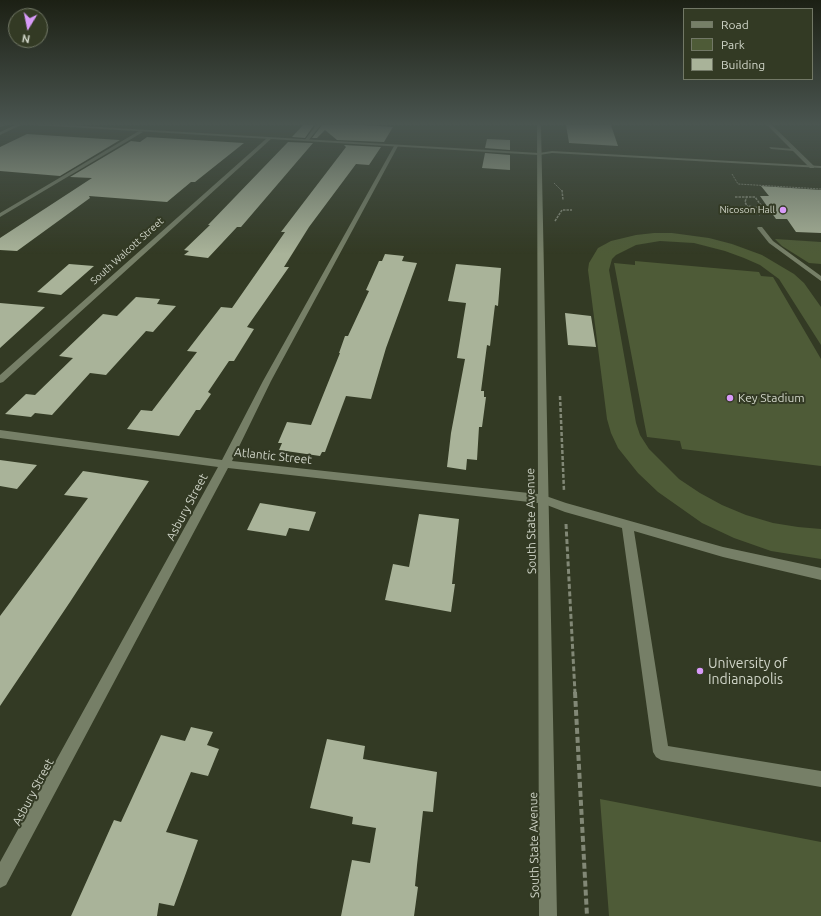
<!DOCTYPE html>
<html>
<head>
<meta charset="utf-8">
<style>
	body { margin:0 }
	#map { position:relative; width:821px; height:916px; overflow:hidden; background:#333a24; font-family:Ubuntu,sans-serif }
	canvas { display:block }
	.legend { position:absolute; left:683px; top:8px; width:130px; height:72px; box-sizing:border-box; background:#333a24; border:1px solid #727866; margin:0; padding:5px 7px; list-style:none; font-size:12px; color:#d0d5c8 }
	.legend li { display:flex; align-items:center; gap:8px; height:20px }
	.legend b { width:20px; border:1px solid #727866 }
	.north { position:absolute; left:8px; top:8px; width:40px; height:40px; box-sizing:border-box; background:#333a24; border:1px solid #727866; border-radius:50%; rotate:190deg; font-size:11px; font-weight:700; line-height:16px; text-align:center; color:#d0d5c8 }
	.north::after { content:''; display:block; margin:auto; width:14px; height:18px; background:#d89af8; clip-path:polygon(50% 0,100% 100%,50% 72%,0 100%) }
</style>
</head>
<body>
<div id="map">
<canvas width="821" height="916"></canvas>
<ul class="legend">
<li><b style="height:5px;background:#767f67"></b>Road</li>
<li><b style="height:11px;background:#4e5b37"></b>Park</li>
<li><b style="height:11px;background:#a9b399"></b>Building</li>
</ul>
<div class="north">N</div>
</div>
<script>
const g = document.querySelector('canvas').getContext('2d');
g.lineJoin = 'round';
function paint(path, color) { g.fillStyle = color; g.fill(path, 'evenodd'); }
const poly = rows => new Path2D(rows.map(r => 'M' + r).join(''));
function strokePath(path, color, width, dash) { g.strokeStyle = color; g.lineWidth = width; g.lineCap = dash ? 'butt' : 'round'; g.setLineDash(dash || []); g.stroke(path); }
function write(font, color, halo, rows, align = 'center') {
  g.font = font + ' Ubuntu,sans-serif'; g.lineWidth = 4; g.setLineDash([]); g.textBaseline = 'middle'; g.strokeStyle = halo; g.fillStyle = color; for (const [text, x, y, turn = 0] of rows) {
    g.save(); g.translate(x, y); g.rotate((+turn || 0) * Math.PI / 180); g.textAlign = isNaN(turn) ? turn : align; if (halo) g.strokeText(text, 0, 0); g.fillText(text, 0, 0); g.restore();
  }
}
paint(poly([
	[654,233,672,233,709,238,732,244,762,255,794,274,804,283,821,307,821,345,779,279,760,265,744,258,725,251,694,243,660,241,636,245,616,255,612,259,609,270,636,423,640,435,649,449,679,479,700,493,722,505,746,515,773,523,798,527,821,529,821,559,771,551,734,538,702,523,658,492,638,473,618,448,611,433,607,419,588,270,589,263,598,248,611,241,636,235],
	[775,239,821,242,821,264,809,263,782,246],
	[635,261,759,272,761,276,773,277,821,359,821,466,682,449,680,441,647,437,614,263,635,265],
	[600,799,821,842,821,916,609,916]
]), '#4e5b37');
paint(poly([
	[303,125,314,125,305,138,292,137],
	[322,125,365,125,393,127,384,142,337,140,325,130,317,138,312,138],
	[566,125,611,125,618,146,569,143],
	[27,134,120,140,60,176,0,171,0,147],
	[147,137,244,143,195,182,191,182,167,202,89,196,90,198,17,251,0,250,0,238,92,178,70,177,131,141,140,142],
	[487,139,510,140,510,150,485,148],
	[288,142,313,143,241,227,237,227,208,258,184,255,189,251,184,250,210,225,208,225],
	[344,145,381,147,369,165,356,164,309,227,284,267,289,267,247,327,254,329,234,361,229,361,208,392,211,394,200,410,196,410,179,436,127,429,141,410,152,411,197,352,187,351,221,307,232,308,285,232,281,232,346,147],
	[485,153,510,155,510,170,482,168],
	[761,186,821,190,821,233,796,232,787,219,776,219,760,196,769,196],
	[385,254,404,256,402,261,417,263,386,348,371,399,346,396,325,452,322,452,320,456,279,450,282,443,278,443,287,422,311,425,340,353,339,353,345,336,348,336,369,291,366,290,379,261,382,261],
	[69,264,94,266,61,295,37,292],
	[456,264,501,268,498,306,495,305,490,346,487,345,481,391,484,391,484,397,486,397,482,427,479,427,477,460,467,459,466,470,447,467,451,433,465,359,457,358,466,303,448,301],
	[136,297,160,299,157,304,176,306,153,332,146,331,106,375,90,373,52,415,35,413,31,417,5,414,26,394,35,395,73,358,59,356,103,314,117,316],
	[0,303,45,307,0,348],
	[565,313,591,316,596,347,568,345],
	[0,460,37,465,17,489,0,486],
	[83,471,149,481,70,602,0,706,0,616,88,498,64,495],
	[260,503,316,512,309,531,289,528,286,536,247,530],
	[419,514,459,519,452,584,455,584,451,612,385,600,393,564,409,567],
	[191,727,213,732,207,745,219,749,208,776,191,772,166,832,198,840,174,906,159,903,157,916,71,916,114,820,121,822,161,735,185,741],
	[327,739,365,746,363,759,437,772,433,812,423,811,417,865,415,886,418,887,414,916,341,916,352,860,370,863,376,828,352,824,353,817,310,808]
]), '#a9b399');
strokePath(poly([
	[732,174,738,184,821,189],
	[554,183,562,191]
]), '#828876', 1, [2, 1]);
strokePath(poly([
	[562,190,563,200],
	[747,196,745,202,747,206,760,215],
	[735,197,755,197,763,208,747,206],
	[555,221,562,210,572,210]
]), '#828876', 1.5, [2.5, 1]);
strokePath(poly([
	[560,396,564,491]
]), '#828876', 2.5, [4, 2]);
strokePath(poly([
	[566,524,575,693]
]), '#828876', 3, [5, 2.5]);
strokePath(poly([
	[575,692,587,916]
]), '#828876', 4, [6, 3]);
paint(poly([
	[769,147,794,149,796,150,794,151,771,149,769,147],
	[758,227,762,227,773,241,821,276,821,281,769,243,757,228,758,227],
	[543,495,566,503,723,547,821,568,821,580,723,557,634,531,668,746,821,771,821,787,661,760,656,757,653,752,622,528,565,512,539,502,538,499,539,496,543,495]
]), '#767f67');
paint(poly([
	[15,125,21,125,0,135,0,132,15,125],
	[316,125,321,125,308,141,304,141,316,125],
	[537,125,541,125,557,916,539,916,538,503,228,468,6,885,0,888,0,862,218,467,0,438,0,430,222,460,263,381,394,146,396,145,398,146,271,381,232,461,538,494,537,125],
	[767,125,772,125,814,166,814,168,810,168,767,125],
	[139,131,143,132,0,217,0,213,139,131],
	[267,138,271,139,3,382,0,383,0,375,267,138]
]), '#767f67');
paint(poly([
	[0,125,6,125,0,127,0,125],
	[66,125,539,153,552,151,821,166,821,168,552,153,539,155,34,125,66,125]
]), '#767f67');
const sky = g.createLinearGradient(0, 0, 0, 254);
sky.addColorStop(0, '#1c2014');
sky.addColorStop(0.49, '#4a5550');
sky.addColorStop(1, '#4a555000');
g.fillStyle = sky;
g.fillRect(0, 0, 821, 254);
for (const [x, y, r, color] of [
	[783,210,4,"#d89af8"],
	[730,398,4,"#d89af8"],
	[700,671,4,"#d89af8"]
]) { const dot = new Path2D(); dot.arc(x, y, r, 0, 2 * Math.PI); g.fillStyle = color; g.fill(dot); strokePath(dot, '#333a24', 1.5); }
write('10px', '#d0d5c8', '#333a24', [
	["Nicoson Hall",775,210]
], 'right');
write('10px', '#d0d5c8', '#333a24', [
	["South Walcott Street",127,251,-42]
]);
write('12px', '#d0d5c8', '#333a24', [
	["Key Stadium",738,398]
], 'left');
write('12px', '#d0d5c8', '#333a24', [
	["Atlantic Street",273,456,6],
	["Asbury Street",187,507,-62],
	["South State Avenue",531,521,-91],
	["Asbury Street",33,792,-62],
	["South State Avenue",534,845,-91]
]);
write('14px', '#d0d5c8', '#333a24', [
	["University of",708,663],
	["Indianapolis",708,679]
], 'left');
</script>
</body>
</html>
